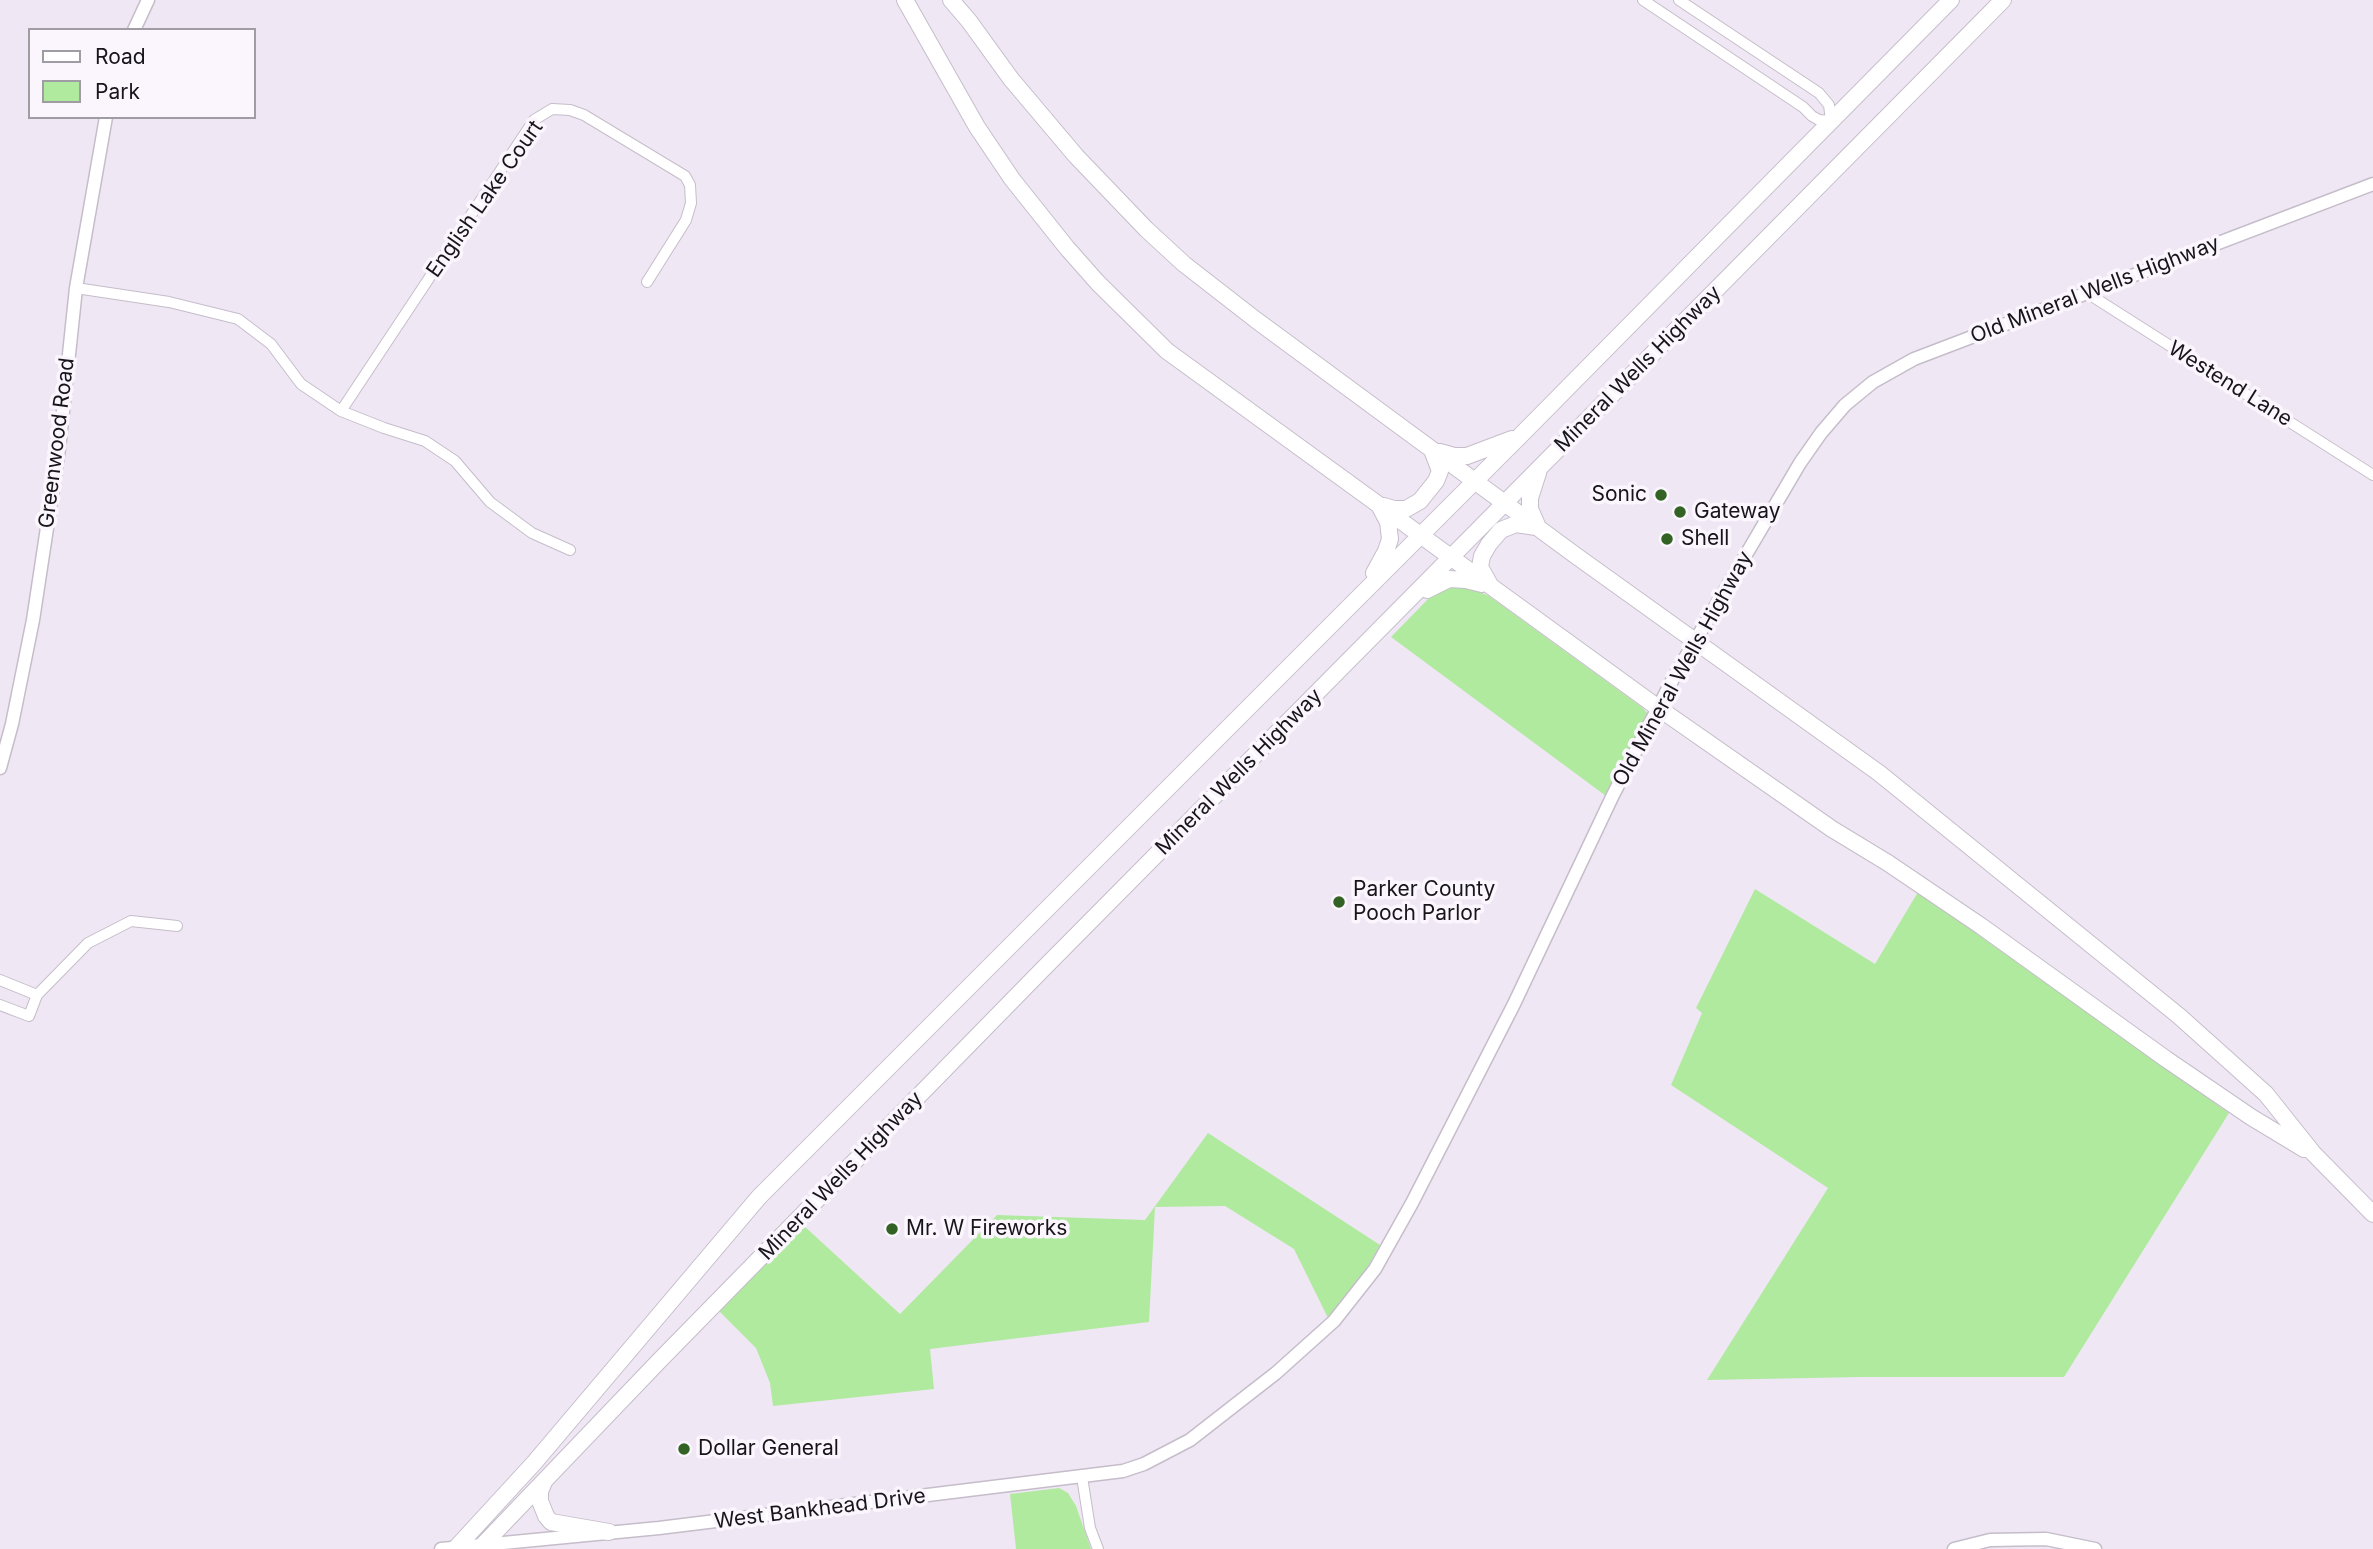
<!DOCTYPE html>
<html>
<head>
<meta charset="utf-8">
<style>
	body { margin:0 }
	#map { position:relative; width:2373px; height:1549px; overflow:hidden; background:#f0e7f5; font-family:Inter,sans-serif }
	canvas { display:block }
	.legend { position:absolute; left:28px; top:28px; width:228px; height:91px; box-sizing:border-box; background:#fbf6fe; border:2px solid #a09ca3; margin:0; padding:9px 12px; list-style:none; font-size:21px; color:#18151a }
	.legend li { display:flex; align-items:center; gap:14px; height:35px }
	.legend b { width:35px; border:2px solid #a09ca3 }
</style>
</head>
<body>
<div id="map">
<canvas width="2373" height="1549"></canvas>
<ul class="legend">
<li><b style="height:9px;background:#fff"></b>Road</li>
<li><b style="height:19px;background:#b0ea9f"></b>Park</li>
</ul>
</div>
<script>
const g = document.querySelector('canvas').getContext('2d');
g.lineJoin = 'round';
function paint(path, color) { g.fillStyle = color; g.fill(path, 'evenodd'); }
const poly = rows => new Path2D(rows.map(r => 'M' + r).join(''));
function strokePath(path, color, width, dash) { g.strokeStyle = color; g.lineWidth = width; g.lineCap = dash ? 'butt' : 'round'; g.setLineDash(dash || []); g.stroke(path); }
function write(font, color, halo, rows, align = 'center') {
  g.font = font + ' Inter,sans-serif'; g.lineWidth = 7; g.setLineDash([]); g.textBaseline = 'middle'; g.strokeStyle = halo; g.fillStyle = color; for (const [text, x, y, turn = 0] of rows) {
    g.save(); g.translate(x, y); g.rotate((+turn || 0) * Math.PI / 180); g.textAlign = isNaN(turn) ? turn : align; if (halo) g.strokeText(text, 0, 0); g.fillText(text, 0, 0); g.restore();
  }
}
paint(poly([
	[1466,586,1489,596,1643,708,1647,713,1646,720,1606,796,1391,637,1429,598,1447,588],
	[1755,889,1875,964,1918,892,2229,1113,2064,1377,1860,1377,1707,1380,1828,1188,1671,1085,1702,1013,1696,1008],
	[1208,1133,1380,1245,1363,1275,1329,1320,1294,1249,1225,1206,1155,1207,1149,1322,930,1349,934,1389,773,1406,770,1383,756,1348,719,1311,803,1225,900,1314,997,1215,1145,1220],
	[1059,1488,1068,1493,1076,1506,1091,1549,1016,1549,1010,1494]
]), '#b0ea9f');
const minor = poly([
	[1643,0,1803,107,1812,116,1819,120,1831,121,1829,105,1819,93,1679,0],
	[76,288,169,302,238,319,271,344,301,384,341,411,384,428,425,441,455,461,490,502,532,533,570,550],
	[2087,293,2373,475],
	[341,411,534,120,552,109,570,110,584,115,685,176,690,185,691,203,686,220,647,282],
	[0,980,37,995],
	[0,1005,29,1016,37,995,88,943,131,921,177,926],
	[1082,1477,1090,1528,1098,1549]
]);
const tertiary = poly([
	[134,30,148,0],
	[0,768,12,724,33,620,59,449,76,288,106,117],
	[441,1549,659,1528,1123,1471,1144,1464,1190,1440,1276,1373,1334,1321,1375,1269,1412,1203,1514,1004,1613,795,1675,675,1800,463,1821,433,1845,405,1873,382,1914,359,2373,184],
	[1954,1549,1990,1540,2046,1539,2095,1549]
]);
const primary = poly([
	[905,0,977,127,1012,179,1067,248,1098,283,1167,351,1657,707,1832,829,1888,863,1981,926,2166,1059,2251,1117,2304,1149],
	[951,0,969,21,1011,79,1076,156,1146,229,1184,264,1256,320,1575,555,1879,773,2179,1016,2266,1094,2313,1153,2373,1214],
	[1440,452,1454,456,1467,456,1512,439],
	[1384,506,1394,509,1406,509,1420,501,1436,481,1440,471,1432,450],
	[1537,525,1530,509,1530,498,1538,473],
	[1374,573,1386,551,1390,539,1388,522,1380,507],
	[1490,585,1480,567,1482,556,1489,544,1501,530,1516,524,1536,527],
	[1427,590,1449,579,1466,580,1482,584],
	[544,1482,540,1491,540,1501,546,1516,551,1522,609,1532],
	[455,1549,534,1463,759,1197,1520,436,1951,0],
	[479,1549,659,1361,1042,970,2003,0]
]);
strokePath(minor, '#c5bdca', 12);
strokePath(tertiary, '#c5bdca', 15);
strokePath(primary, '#c5bdca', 18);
strokePath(minor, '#fff', 10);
strokePath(tertiary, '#fff', 12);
strokePath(primary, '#fff', 16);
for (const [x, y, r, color] of [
	[1661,495,7,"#336324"],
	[1680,512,7,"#336324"],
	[1667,539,7,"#336324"],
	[1339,902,7,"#336324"],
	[892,1229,7,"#336324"],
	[684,1449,7,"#336324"]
]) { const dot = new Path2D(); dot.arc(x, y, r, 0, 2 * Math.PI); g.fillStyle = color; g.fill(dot); strokePath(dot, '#fbf6fe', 2.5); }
write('21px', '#18151a', '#fbf6fe', [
	["English Lake Court",485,199,-55],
	["Old Mineral Wells Highway",2095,290,-21],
	["Mineral Wells Highway",1638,369,-45],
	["Westend Lane",2230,384,32],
	["Greenwood Road",57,443,-83],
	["Old Mineral Wells Highway",1683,669,-61],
	["Mineral Wells Highway",1239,772,-45],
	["Mineral Wells Highway",841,1176,-46],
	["West Bankhead Drive",820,1509,-7]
]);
write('21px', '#18151a', '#fbf6fe', [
	["Sonic",1647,495,"right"],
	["Gateway",1694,512],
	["Shell",1681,539],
	["Parker County",1353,890],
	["Pooch Parlor",1353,914],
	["Mr. W Fireworks",906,1229],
	["Dollar General",698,1449]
], 'left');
</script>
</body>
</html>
